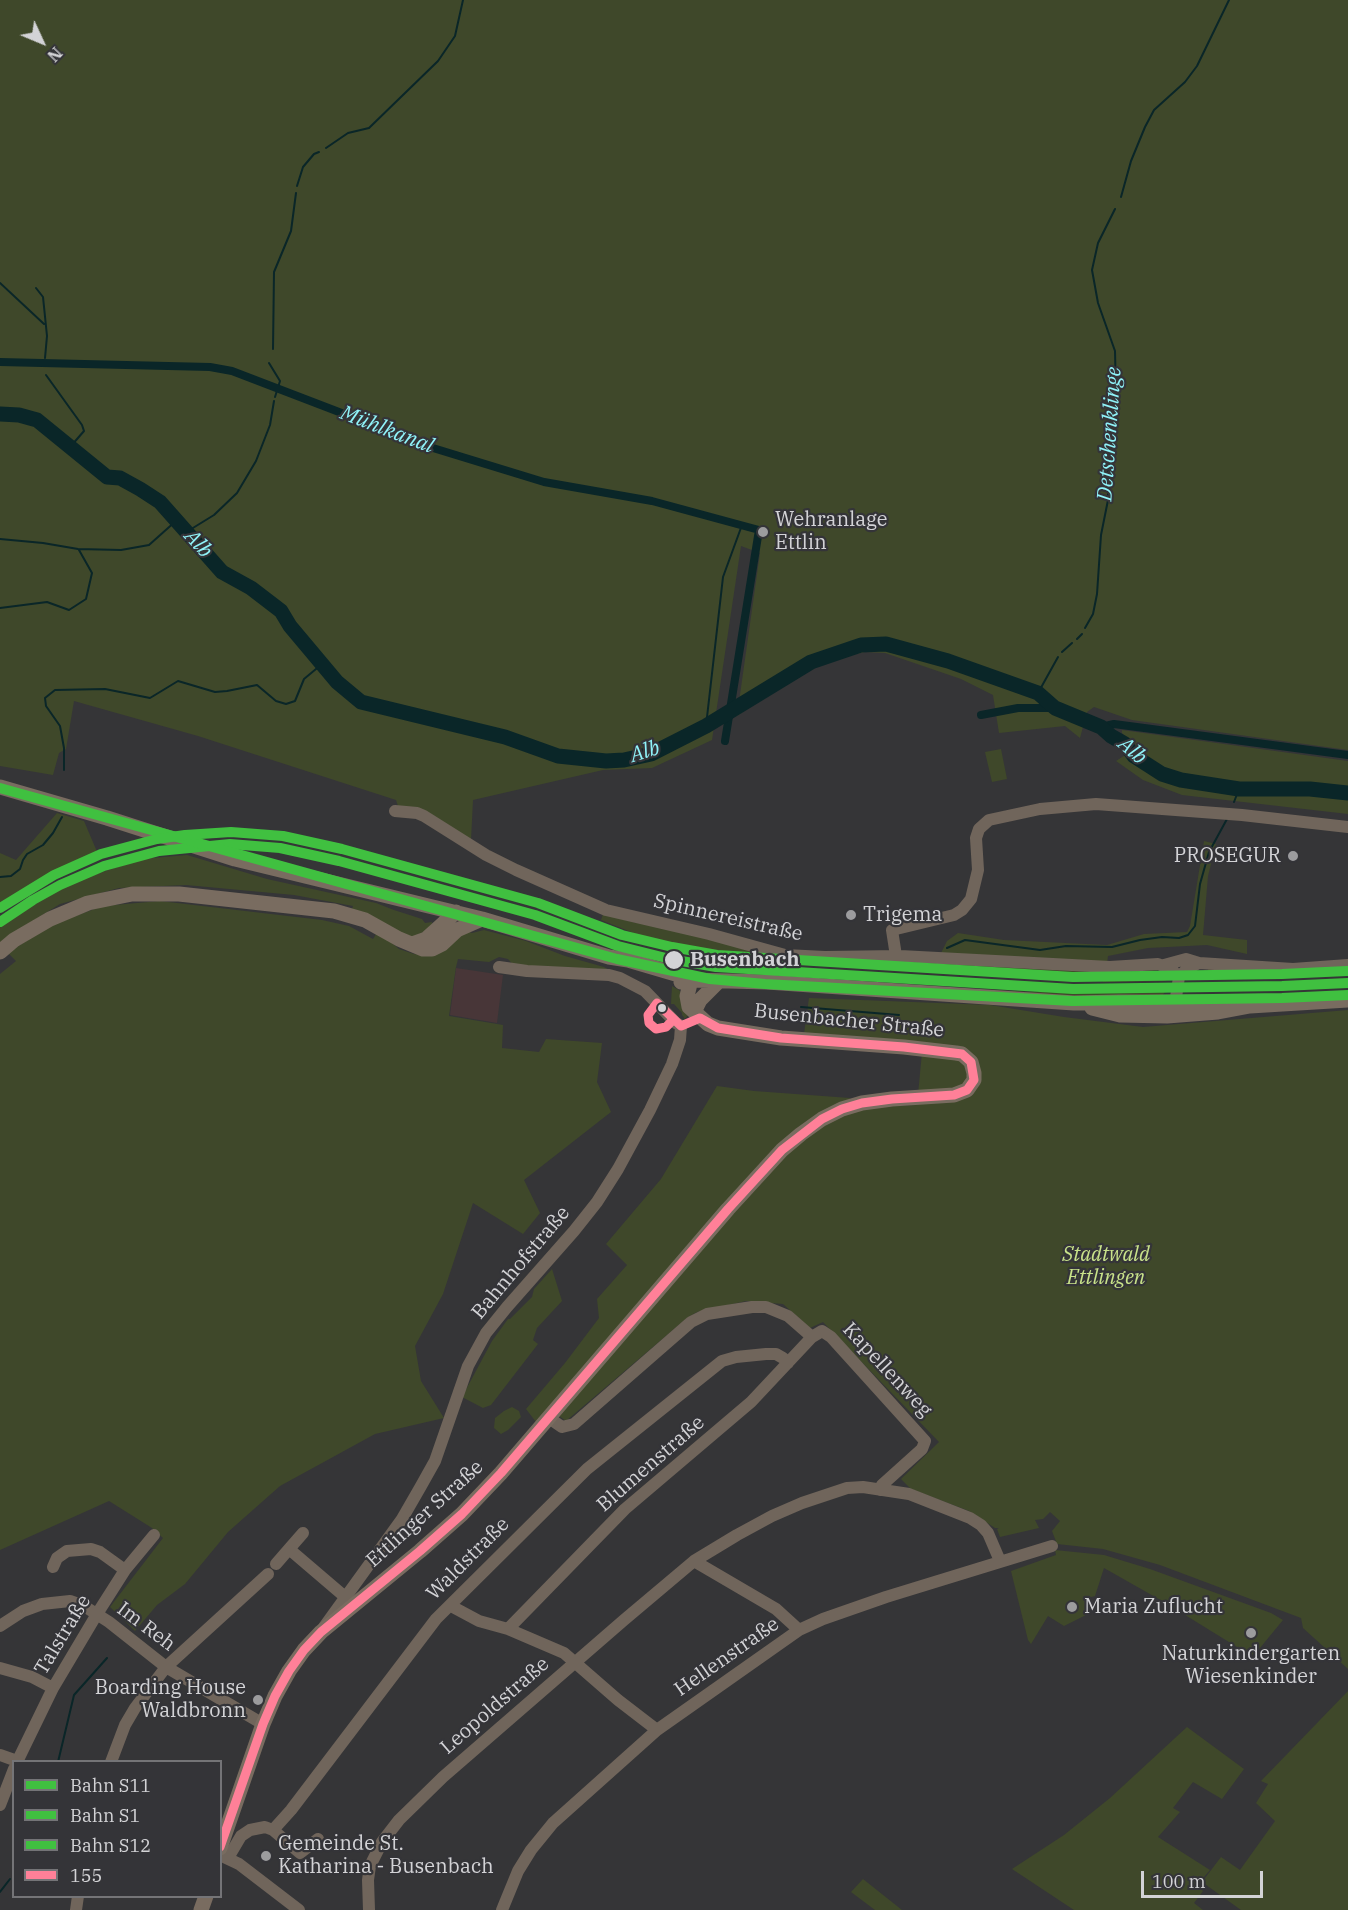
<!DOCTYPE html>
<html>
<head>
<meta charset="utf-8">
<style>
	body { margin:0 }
	#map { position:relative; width:1348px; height:1910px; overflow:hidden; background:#353537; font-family:"IBM Plex Serif",serif }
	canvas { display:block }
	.legend { position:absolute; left:12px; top:1760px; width:210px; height:138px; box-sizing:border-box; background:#343438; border:2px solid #747477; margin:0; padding:8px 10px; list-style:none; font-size:18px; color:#d3d3d6 }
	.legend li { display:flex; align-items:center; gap:12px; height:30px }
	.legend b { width:30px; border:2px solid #747477 }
	.north { position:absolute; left:12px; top:12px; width:60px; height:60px; -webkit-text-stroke:4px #343438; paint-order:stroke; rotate:134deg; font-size:16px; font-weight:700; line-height:24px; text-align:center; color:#d3d3d6 }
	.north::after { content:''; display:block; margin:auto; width:21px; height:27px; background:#d3d3d6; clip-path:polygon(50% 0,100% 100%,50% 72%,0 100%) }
	.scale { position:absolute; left:1141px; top:1871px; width:122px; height:27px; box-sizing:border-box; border:3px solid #d3d3d6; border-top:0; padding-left:8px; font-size:18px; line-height:21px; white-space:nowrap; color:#d3d3d6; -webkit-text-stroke:4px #343438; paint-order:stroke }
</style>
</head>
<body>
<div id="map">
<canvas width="1348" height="1910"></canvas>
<ul class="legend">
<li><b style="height:8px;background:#40c040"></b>Bahn S11</li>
<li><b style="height:8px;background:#40c040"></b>Bahn S1</li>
<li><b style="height:8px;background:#40c040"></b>Bahn S12</li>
<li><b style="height:8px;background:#ff8098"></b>155</li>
</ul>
<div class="north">N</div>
<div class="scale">100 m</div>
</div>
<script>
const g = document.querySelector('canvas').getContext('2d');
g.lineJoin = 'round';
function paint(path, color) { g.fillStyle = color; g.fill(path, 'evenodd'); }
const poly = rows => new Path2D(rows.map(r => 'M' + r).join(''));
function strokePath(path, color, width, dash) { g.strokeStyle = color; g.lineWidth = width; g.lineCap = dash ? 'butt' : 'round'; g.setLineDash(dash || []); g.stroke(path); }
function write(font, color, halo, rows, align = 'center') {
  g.font = font + ' "IBM Plex Serif",serif'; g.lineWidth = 4.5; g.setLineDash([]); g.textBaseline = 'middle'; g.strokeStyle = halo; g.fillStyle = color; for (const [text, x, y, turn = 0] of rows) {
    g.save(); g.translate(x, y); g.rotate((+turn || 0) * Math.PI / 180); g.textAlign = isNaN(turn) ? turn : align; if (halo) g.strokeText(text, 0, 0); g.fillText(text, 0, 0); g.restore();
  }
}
paint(poly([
	[456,968,503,975,497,1023,450,1015]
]), '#483638');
paint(poly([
	[0,0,1348,0,1348,750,1132,720,1094,707,1087,712,1080,738,1065,726,999,733,993,695,961,679,885,653,865,652,814,664,737,716,760,553,741,546,712,740,652,768,603,770,473,800,471,840,398,806,396,800,198,736,74,701,66,749,59,753,53,775,0,766],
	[1122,730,1348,761,1348,814,1182,795,1143,780,1116,761,1136,748,1122,733],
	[1001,749,1007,779,992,782,985,752],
	[57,813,84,821,98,854,64,870,34,888,0,912,0,853,16,860],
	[1204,841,1216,844,1208,876,1203,935,1247,940,1247,954,1207,945,1148,948,1108,956,1107,964,941,953,947,941,958,933,1004,940,1107,945,1144,934,1187,932,1190,926],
	[187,855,267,879,376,903,394,910,422,919,425,923,432,922,432,928,413,937,403,934,352,909,353,906,294,895,186,885,119,888,60,904,7,937,0,944,0,927,38,901,73,882,141,859],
	[160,901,322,920,349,926,373,939,378,931,399,949,414,954,425,955,464,930,472,933,484,930,526,941,565,956,604,967,609,970,515,967,508,959,499,957,489,962,458,959,456,967,449,1016,503,1025,502,1048,539,1052,546,1039,602,1043,597,1082,611,1112,524,1180,540,1213,523,1234,473,1203,443,1294,415,1346,421,1381,444,1418,375,1434,280,1486,228,1532,185,1584,157,1605,135,1631,110,1607,163,1538,152,1528,109,1501,0,1550,0,974,16,961,8,953,50,925,103,906],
	[603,914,636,923,637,919,797,961,716,954,641,936,601,920],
	[898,959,897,966,824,963,824,961],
	[901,959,1108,973,1102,976,902,967],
	[1208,969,1348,969,1348,975,1207,980],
	[1152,970,1158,971,1166,981,1103,982,1103,979,1111,977,1112,972,1130,973],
	[672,986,679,990,683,995,689,1014,685,1019,682,1015,682,1013,674,1004,671,1004],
	[981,989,1028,992,1166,991,1161,997,1076,998],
	[809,998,990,1005,1064,1017,1143,1027,1348,1010,1348,1669,1303,1628,1301,1618,1160,1565,1103,1549,1057,1544,1052,1531,1060,1521,1050,1512,1043,1519,1035,1520,1039,1528,1000,1537,997,1529,999,1528,995,1528,969,1511,911,1489,901,1479,939,1442,823,1322,810,1328,783,1304,746,1301,697,1312,687,1318,566,1421,548,1408,536,1422,526,1409,565,1363,599,1318,597,1299,627,1265,606,1244,661,1179,717,1086,754,1091,850,1098,851,1112,870,1107,917,1105,923,1042,804,1034],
	[552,1269,562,1301,537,1328,533,1340,538,1344,491,1405,483,1408,462,1397,492,1341,508,1319,510,1319,532,1297,534,1289],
	[512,1407,519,1411,521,1417,508,1430,501,1434,494,1428,495,1418,504,1411],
	[1055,1550,1104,1555,1150,1569,1271,1613,1283,1620,1255,1654,1250,1655,1164,1602,1104,1568,1095,1596,1087,1598,1086,1615,1064,1626,1048,1616,1031,1644,1028,1640,1011,1571,1056,1555],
	[1348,1691,1348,1910,1241,1910,1202,1882,1221,1857,1240,1870,1275,1821,1256,1803,1268,1784,1261,1781],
	[1187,1727,1244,1769,1222,1799,1193,1782,1173,1808,1180,1812,1158,1837,1210,1870,1197,1885,1203,1891,1194,1903,1203,1910,1074,1910,1012,1869,1064,1835,1110,1798],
	[863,1879,902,1910,875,1910,851,1892]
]), '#3f482a');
strokePath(poly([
	[326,148,348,133,369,128,438,61,455,36,463,0],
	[297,186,303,167,314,154,319,152],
	[1121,197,1131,161,1145,127,1154,110,1185,82,1197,66,1229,0],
	[0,283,44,324],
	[36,288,43,297,47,336,45,358],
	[273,349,274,272,291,231,296,193],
	[269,363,280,381,275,397],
	[46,375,82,425,84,431,71,446],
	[188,531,214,515,237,493,256,461,270,425,274,401],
	[0,539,43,543,78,549,121,550,149,545,177,520],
	[0,608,47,602,69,610,86,599,92,573,79,550],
	[1085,628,1093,614,1097,594,1101,535,1108,500,1108,468,1111,420,1116,394,1115,351,1098,303,1092,270,1098,243,1115,209],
	[1077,639,1082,634],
	[1062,652,1072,643],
	[1038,693,1058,657],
	[706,726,723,577,742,525],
	[64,770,64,748,60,726,46,706,45,698,55,690,105,689,150,698,178,681,215,692,227,691,257,685,276,701,286,704,295,701,304,679,322,664],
	[1234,802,1239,789],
	[0,877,11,876,20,869,23,860,27,854,43,845,53,833,62,817],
	[947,948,965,940,1040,950,1066,946,1112,947,1140,940,1162,937,1179,938,1188,935,1195,926,1200,884,1209,852,1227,819],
	[801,1007,899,1015],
	[58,1762,74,1695,107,1658],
	[0,1892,10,1879]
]), '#0a2628', 2);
strokePath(poly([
	[0,362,210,367,232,371,433,448,544,482,652,501,759,530,725,741],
	[981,715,1018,708,1055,708],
	[1101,727,1114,724,1348,755]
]), '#0a2628', 8);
strokePath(poly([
	[0,414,19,415,37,420,107,477,120,478,140,489,160,502,222,572,251,588,281,611,290,626,337,682,361,702,505,737,558,756,606,761,624,760,651,754,706,726,811,662,861,645,886,644,948,661,1038,693,1055,708,1101,727,1111,736,1125,744,1134,756,1162,774,1181,780,1239,789,1310,789,1348,793]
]), '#0a2628', 15);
strokePath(poly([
	[395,811,417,813,424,816,486,855,516,870,606,910,709,934,785,955,825,957,900,956,1110,967,1158,964,1171,969,1179,977],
	[896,956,892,930,954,915,962,910,971,899,978,870,976,838,979,829,989,820,1040,809,1096,804,1242,815,1348,827],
	[1164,965,1186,959,1199,963,1293,969,1348,965],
	[499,967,527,971,609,975,620,978,645,991,676,1023,681,1026],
	[1174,1011,1179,977,1187,969,1199,963],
	[549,1418,562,1427,574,1424,691,1322,707,1314,752,1307,766,1307,788,1316,812,1337],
	[303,1533,289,1549,344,1596],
	[694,1561,776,1609,799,1630],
	[276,1564,289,1549],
	[53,1567,57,1558,67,1551,91,1549,100,1552,125,1570],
	[451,1606,479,1621,508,1629,564,1653,618,1700,657,1730],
	[0,1626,23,1611,42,1604,70,1601,84,1606,109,1622,166,1667,263,1724],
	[324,1627,402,1519,421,1486,435,1461,468,1366,486,1333,507,1307,574,1231,597,1202,618,1169,650,1110,672,1064,680,1040,681,1026],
	[508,1629,625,1509,751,1402,812,1337,822,1331,831,1337,925,1441,922,1449,882,1485,880,1490],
	[0,1668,32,1677,53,1688],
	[0,1755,17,1761],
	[17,1762,53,1688,97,1614,125,1570,154,1535],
	[111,1762,125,1725,135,1708,166,1667,268,1574],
	[0,1805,14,1769],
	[273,1830,300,1853,318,1839],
	[222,1856,239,1864,299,1910],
	[228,1858,241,1836,250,1830,265,1827,273,1830,291,1810,436,1619,587,1469,722,1361,736,1357,766,1354,776,1354,783,1358,788,1363],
	[76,1910,78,1896],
	[369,1910,368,1880,370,1866,382,1842,399,1820,443,1777,624,1620,694,1561,737,1535,772,1516,802,1503,847,1488,863,1487,909,1494,970,1518,981,1525,988,1533,1000,1561],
	[502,1910,518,1871,531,1850,553,1823,657,1730,799,1630,823,1619,886,1597,1052,1546]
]), '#70655b', 12);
strokePath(poly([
	[0,787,107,818,235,859,482,919,609,957,628,960,679,975,691,980],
	[412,944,426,939,456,912],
	[0,952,14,940,50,919,88,903,132,894,179,894,334,911,365,920,399,939,423,949,432,949,442,944,457,930,482,919],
	[681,982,691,980,767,982,1074,1003,1119,1002,1228,1002,1250,1006],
	[696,1008,700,1000,718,982],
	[1092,1008,1120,1015,1167,1016,1218,1012,1250,1006,1348,1000],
	[220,1848,263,1724,275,1696,289,1671,304,1650,321,1632,420,1551,462,1514,501,1473,728,1209,782,1150,801,1134,822,1119,842,1109,862,1103,892,1099,954,1095,967,1090,974,1080,974,1073,971,1062,962,1054,956,1053,904,1047,781,1038,718,1028,708,1024,689,1007,687,996,691,980],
	[201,1910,206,1896]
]), '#796c60', 15);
strokePath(poly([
	[220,1847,263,1724,275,1696,289,1671,304,1650,321,1632,420,1551,462,1514,501,1473,728,1209,782,1150,822,1119,842,1109,862,1103,892,1099,954,1095,967,1090,974,1080,971,1062,962,1054,904,1047,781,1038,718,1028,700,1018,681,1026,657,1003,648,1015,649,1023,656,1029,666,1027,673,1020]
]), '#ff8098', 9);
strokePath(poly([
	[0,922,33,900,60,885,104,866,159,851,230,844,280,848,339,861,535,915,618,946,670,959,716,967,1073,989,1282,986,1348,983]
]), '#40c040', 10);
strokePath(poly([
	[0,788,617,959,710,979,765,984,1072,1001,1282,998,1348,995]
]), '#40c040', 10);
strokePath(poly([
	[0,908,54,875,101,854,157,839,185,835,231,832,283,836,342,849,538,903,622,935,672,947,717,955,1073,977,1282,974,1347,971]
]), '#40c040', 10);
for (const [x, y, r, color] of [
	[763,532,6,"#9c9c9e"],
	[1293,856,6,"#9c9c9e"],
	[851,915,6,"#9c9c9e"],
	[674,960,10,"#d3d3d6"],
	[662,1008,5,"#d3d3d6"],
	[1072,1607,6,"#9c9c9e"],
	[1251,1633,6,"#9c9c9e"],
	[258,1700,6,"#9c9c9e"],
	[266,1856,6,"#9c9c9e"]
]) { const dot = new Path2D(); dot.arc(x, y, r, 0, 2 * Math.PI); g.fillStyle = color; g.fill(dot); strokePath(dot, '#343438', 2); }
write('20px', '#d3d3d6', '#343438', [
	["Wehranlage",775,520],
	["Ettlin",775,543],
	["PROSEGUR",1281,856,"right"],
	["Trigema",863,915],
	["Maria Zuflucht",1084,1607],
	["Naturkindergarten",1251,1654,"center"],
	["Wiesenkinder",1251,1677,"center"],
	["Boarding House",246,1688,"right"],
	["Waldbronn",246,1711,"right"],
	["Gemeinde St.",278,1844],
	["Katharina - Busenbach",278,1867]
], 'left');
write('20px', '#d3d3d6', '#343438', [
	["Spinnereistraße",728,918,13],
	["Busenbacher Straße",849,1021,6],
	["Bahnhofstraße",521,1263,-50],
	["Kapellenweg",887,1370,47],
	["Blumenstraße",651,1464,-41],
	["Ettlinger Straße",425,1514,-42],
	["Waldstraße",468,1559,-45],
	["Im Reh",146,1627,37],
	["Talstraße",63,1635,-59],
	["Hellenstraße",727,1657,-35],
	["Leopoldstraße",495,1706,-41]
]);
write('bold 20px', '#d3d3d6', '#343438', [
	["Busenbach",690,960]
], 'left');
write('italic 20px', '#c9e38a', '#343438', [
	["Stadtwald",1106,1255],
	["Ettlingen",1106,1278]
]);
write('italic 21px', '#90f3f9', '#343438', [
	["Mühlkanal",387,430,21],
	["Detschenklinge",1110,434,-86],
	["Alb",198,544,48],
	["Alb",1132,751,40],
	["Alb",645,752,-17]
]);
</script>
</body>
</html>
